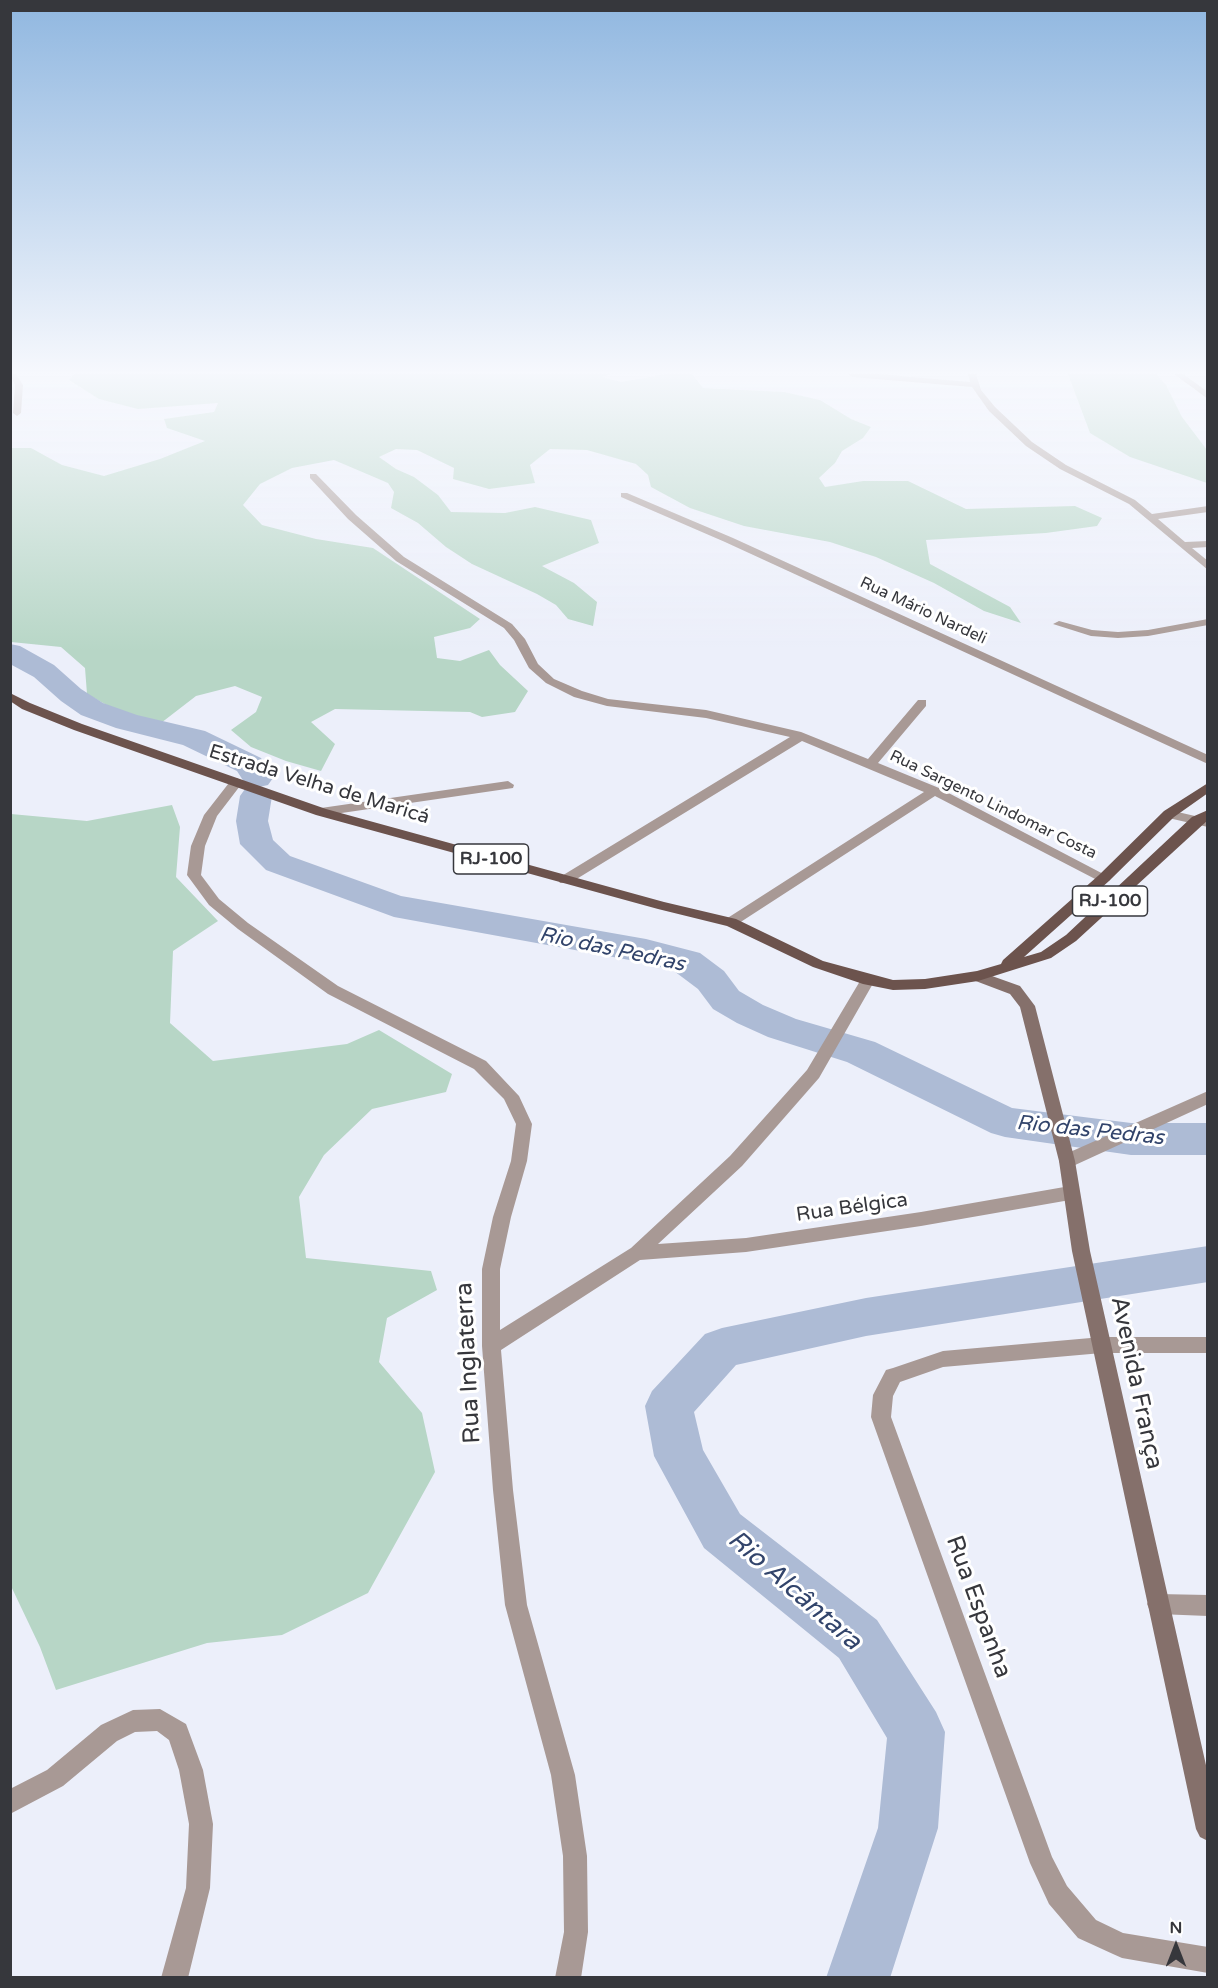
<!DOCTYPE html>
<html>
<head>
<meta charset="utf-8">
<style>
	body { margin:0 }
	#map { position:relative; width:1218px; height:1988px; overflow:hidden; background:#eceffa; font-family:"Varela Round",sans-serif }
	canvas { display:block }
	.frame { position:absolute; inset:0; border:12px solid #36373c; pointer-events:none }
	.north { position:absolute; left:1146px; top:1916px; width:60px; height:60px; -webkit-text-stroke:4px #fff; paint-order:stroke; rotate:0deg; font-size:16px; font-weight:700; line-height:24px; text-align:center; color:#36373c }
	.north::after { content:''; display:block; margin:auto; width:21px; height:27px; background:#36373c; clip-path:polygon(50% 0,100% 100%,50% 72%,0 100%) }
</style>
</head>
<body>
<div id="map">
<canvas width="1218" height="1988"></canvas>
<div class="frame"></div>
<div class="north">N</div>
</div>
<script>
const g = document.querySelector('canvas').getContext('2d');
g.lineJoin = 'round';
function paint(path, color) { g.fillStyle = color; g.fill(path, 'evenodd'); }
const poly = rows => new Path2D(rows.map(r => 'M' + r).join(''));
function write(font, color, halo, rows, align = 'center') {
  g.font = font + ' "Varela Round",sans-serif'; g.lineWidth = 6; g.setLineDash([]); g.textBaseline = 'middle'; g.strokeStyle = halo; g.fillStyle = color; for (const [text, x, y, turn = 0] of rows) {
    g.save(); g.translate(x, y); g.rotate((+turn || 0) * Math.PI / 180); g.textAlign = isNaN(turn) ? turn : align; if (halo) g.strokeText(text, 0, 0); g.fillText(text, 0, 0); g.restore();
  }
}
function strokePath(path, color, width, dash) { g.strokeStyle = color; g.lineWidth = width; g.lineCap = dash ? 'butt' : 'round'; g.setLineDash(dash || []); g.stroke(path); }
paint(poly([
	[74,374,610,374,603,377,621,382,667,374,692,374,703,388,784,392,820,400,851,419,871,427,863,438,842,451,835,463,819,478,825,487,863,481,908,481,966,509,1075,506,1102,518,1097,526,1046,533,926,540,930,564,1010,607,1021,623,984,611,934,583,876,557,830,542,744,526,690,508,651,487,648,475,636,464,587,450,550,449,530,465,535,483,489,489,453,479,454,468,417,450,396,449,379,457,396,469,414,477,438,495,451,512,505,513,535,507,591,520,599,543,542,566,574,583,597,602,593,626,568,619,556,605,537,594,472,564,446,547,418,523,391,508,394,492,388,483,334,460,292,468,260,484,243,505,262,525,316,539,373,548,480,619,470,628,434,637,437,658,460,661,489,650,500,665,528,691,515,712,482,717,470,712,335,709,311,722,335,744,321,771,286,761,251,747,231,730,256,712,262,697,235,686,196,696,161,723,119,712,87,694,85,668,61,647,11,642,11,448,31,448,62,465,104,476,160,459,205,441,167,428,164,419,214,412,218,403,138,409,99,399,69,380],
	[1068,374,1156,374,1166,385,1182,417,1207,450,1207,483,1130,457,1090,433],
	[172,805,180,827,176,877,218,921,173,951,170,1023,213,1061,347,1044,379,1030,452,1074,446,1092,372,1109,324,1155,299,1197,306,1258,431,1271,437,1290,387,1318,379,1362,422,1413,435,1472,368,1593,282,1635,207,1643,56,1690,40,1647,10,1584,11,814,87,821]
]), '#b7d6c6');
paint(poly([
	[10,644,20,646,54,665,81,689,103,703,137,715,205,731,261,758,273,778,268,785,259,787,267,789,272,796,268,821,273,840,290,856,401,896,646,939,700,953,724,971,739,991,763,1005,796,1019,875,1042,1012,1108,1131,1123,1208,1123,1208,1155,1131,1155,1005,1137,991,1133,847,1062,768,1037,737,1023,713,1009,698,989,674,971,646,963,394,917,266,870,240,844,236,821,240,796,245,789,254,787,246,785,237,771,183,745,116,728,81,715,61,701,34,677,10,664,10,644],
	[1208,1246,1208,1282,866,1336,736,1365,694,1412,703,1450,740,1514,877,1620,936,1712,945,1732,938,1828,890,1978,826,1978,878,1828,887,1738,839,1658,704,1548,654,1456,645,1406,652,1391,705,1334,722,1328,866,1298,1208,1246]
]), '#adbbd5');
paint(poly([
	[10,374,16,374,23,385,21,413,17,416,13,413,15,385,10,374],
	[848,374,877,374,970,382,968,374,976,374,981,390,995,407,1032,442,1066,465,1135,500,1152,514,1208,506,1208,512,1158,519,1185,542,1208,541,1208,547,1192,548,1208,561,1208,570,1129,504,1060,469,1026,446,989,411,972,387,852,377,848,374],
	[1174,374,1183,374,1208,392,1208,399,1174,374],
	[310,474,316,474,356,515,404,557,512,624,525,639,538,664,554,679,582,691,608,699,706,710,801,732,868,759,918,700,926,700,926,706,878,763,939,788,1111,878,1109,881,1099,881,935,796,736,925,726,925,724,922,726,919,924,792,802,741,570,883,560,883,558,880,560,877,790,737,706,718,607,706,574,697,546,683,529,668,514,640,504,628,396,561,348,519,310,478,310,474],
	[621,493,627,493,733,538,1208,755,1208,764,725,542,621,497,621,493],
	[1208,619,1208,625,1148,636,1118,638,1091,636,1053,624,1059,621,1092,630,1118,632,1148,630,1208,619],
	[237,778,243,782,217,816,205,846,201,875,219,899,248,923,338,986,486,1061,519,1096,532,1124,527,1161,511,1217,500,1269,500,1330,631,1248,730,1156,807,1070,863,976,868,975,875,980,819,1078,742,1166,658,1244,746,1238,921,1212,1070,1186,1076,1188,1079,1193,1076,1198,1070,1200,921,1226,746,1252,640,1260,501,1350,513,1490,527,1605,575,1775,587,1856,588,1932,581,1978,555,1978,564,1932,563,1856,551,1775,505,1605,493,1490,482,1346,482,1269,493,1217,511,1161,516,1124,504,1099,474,1069,328,994,238,929,209,905,187,875,191,846,204,815,232,779,237,778],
	[508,781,514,785,513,788,321,816,314,812,321,808,508,781],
	[1169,810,1208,819,1208,827,1164,817,1162,814,1169,810],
	[1208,1091,1208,1104,1073,1166,1067,1167,1061,1166,1059,1161,1061,1156,1208,1091],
	[1102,1337,1208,1337,1208,1353,1102,1353,943,1367,900,1382,893,1396,891,1417,1052,1857,1067,1886,1096,1920,1123,1933,1208,1947,1208,1973,1122,1958,1113,1954,1078,1938,1049,1904,1030,1863,871,1417,873,1395,886,1370,893,1368,943,1351,1102,1337],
	[1158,1594,1208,1595,1208,1616,1158,1614,1150,1611,1147,1604,1150,1597,1158,1594],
	[160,1709,186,1724,203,1770,213,1824,210,1888,188,1978,161,1978,186,1888,189,1824,179,1770,169,1740,157,1731,135,1732,117,1741,63,1786,10,1814,10,1789,47,1770,101,1725,133,1710,160,1709]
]), '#a89995');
paint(poly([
	[978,971,1020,986,1035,1006,1075,1161,1090,1251,1208,1774,1208,1841,1200,1837,1196,1829,1072,1251,1059,1161,1020,1007,1010,994,973,980,971,976,978,971]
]), '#85706b');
paint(poly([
	[10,693,30,703,82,724,326,809,664,902,736,919,823,961,893,980,925,979,977,971,1001,964,1003,960,1099,875,1164,811,1208,783,1208,793,1174,817,1109,881,1024,957,1041,952,1066,935,1192,817,1208,810,1208,820,1076,941,1051,958,978,981,925,989,893,990,863,984,813,967,727,926,658,909,316,815,74,730,22,709,10,701,10,693]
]), '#6c534d');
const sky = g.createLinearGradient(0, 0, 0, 652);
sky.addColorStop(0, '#90b7e0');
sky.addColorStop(0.57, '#f6f8fd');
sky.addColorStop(1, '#f6f8fd00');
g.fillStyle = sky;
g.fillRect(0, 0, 1218, 652);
write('16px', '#36373c', '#fff', [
	["Rua Mário Nardeli",923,611,25],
	["Rua Sargento Lindomar Costa",993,805,26]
]);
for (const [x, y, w] of [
	[491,859,75],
	[1110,901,75]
]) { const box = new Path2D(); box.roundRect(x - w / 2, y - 15, w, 30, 4.5); g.fillStyle = '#fff'; g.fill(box); strokePath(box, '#36373c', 1.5); }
write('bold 18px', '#36373c', null, [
	["RJ-100",491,859],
	["RJ-100",1110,901]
]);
write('20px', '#36373c', '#fff', [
	["Estrada Velha de Maricá",319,785,17],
	["Rua Bélgica",852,1208,-8]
]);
write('italic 21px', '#32446b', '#fff', [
	["Rio das Pedras",612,950,12],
	["Rio das Pedras",1090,1131,6]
]);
write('24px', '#36373c', '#fff', [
	["Rua Inglaterra",469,1363,-93],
	["Avenida França",1136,1383,78],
	["Rua Espanha",978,1607,70]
]);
write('italic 26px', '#32446b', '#fff', [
	["Rio Alcântara",794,1591,41]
]);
</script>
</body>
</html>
